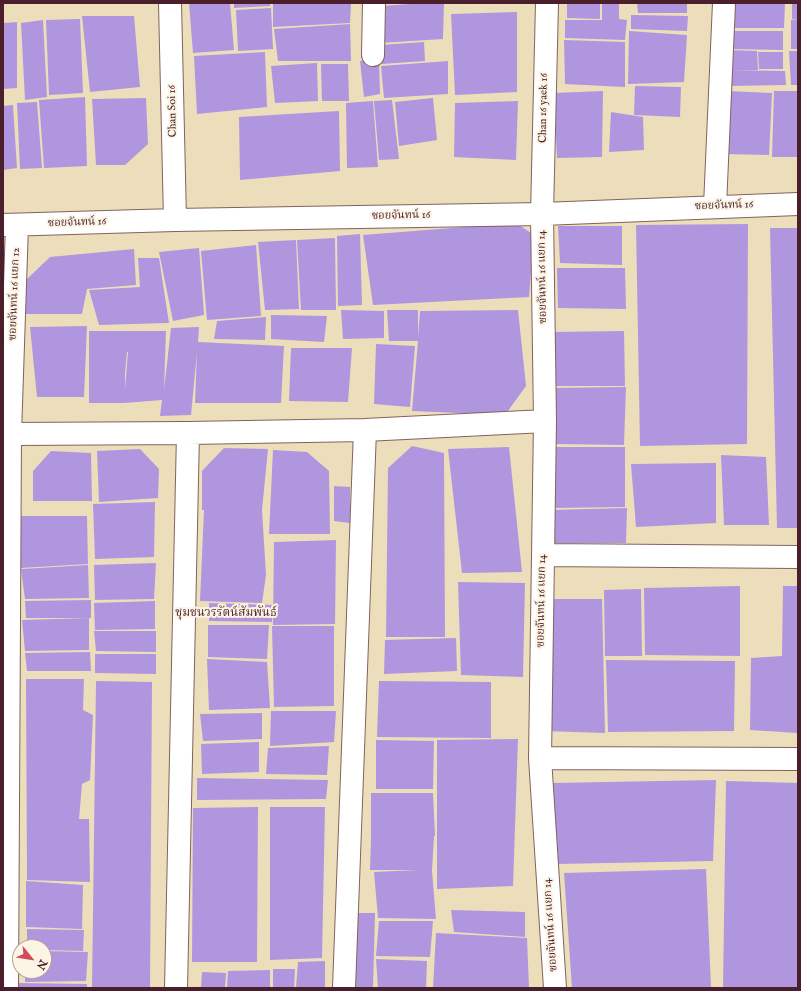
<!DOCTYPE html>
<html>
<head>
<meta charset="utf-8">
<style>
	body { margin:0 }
	#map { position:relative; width:801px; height:991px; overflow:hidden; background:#ecdeba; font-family:"IM FELL English",serif }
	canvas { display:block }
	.frame { position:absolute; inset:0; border:4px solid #4a1f2b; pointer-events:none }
	.north { position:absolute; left:12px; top:939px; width:40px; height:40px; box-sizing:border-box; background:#fcf5e5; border:1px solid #b59f9b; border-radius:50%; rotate:120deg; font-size:11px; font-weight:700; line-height:16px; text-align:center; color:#4a1f2b }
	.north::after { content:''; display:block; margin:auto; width:14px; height:18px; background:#d1495b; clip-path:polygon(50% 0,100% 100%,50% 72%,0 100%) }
</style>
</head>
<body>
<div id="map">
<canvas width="801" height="991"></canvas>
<div class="frame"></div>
<div class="north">N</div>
</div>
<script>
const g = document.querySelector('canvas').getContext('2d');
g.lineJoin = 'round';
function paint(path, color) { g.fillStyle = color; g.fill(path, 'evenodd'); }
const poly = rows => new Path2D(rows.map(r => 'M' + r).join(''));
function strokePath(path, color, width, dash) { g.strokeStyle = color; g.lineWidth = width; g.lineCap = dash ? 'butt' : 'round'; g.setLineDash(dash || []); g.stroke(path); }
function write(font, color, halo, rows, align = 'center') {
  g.font = font + ' "IM FELL English","Noto Serif Thai",serif'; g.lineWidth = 4; g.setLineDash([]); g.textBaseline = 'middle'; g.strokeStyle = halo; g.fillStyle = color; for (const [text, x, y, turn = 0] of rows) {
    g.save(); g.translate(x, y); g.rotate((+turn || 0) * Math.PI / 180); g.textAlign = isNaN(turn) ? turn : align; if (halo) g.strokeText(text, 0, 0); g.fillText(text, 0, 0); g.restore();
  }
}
paint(poly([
	[189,3,230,3,234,50,193,53],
	[234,3,270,3,270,6,234,8],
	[273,3,351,3,350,23,273,27],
	[427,3,444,3,443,39,380,43,380,6],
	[567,3,600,3,600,19,567,18],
	[602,3,619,3,619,19,627,20,625,40,565,38,565,20,602,20],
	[637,3,687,3,687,13,638,13],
	[732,3,785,3,784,28,733,28],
	[792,3,798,3,798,19,792,19],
	[271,8,273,49,238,51,236,10],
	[517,12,517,92,455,95,451,14],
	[631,15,688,16,687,31,631,29],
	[82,16,134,16,140,87,90,92],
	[80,19,83,93,49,95,46,20],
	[798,19,798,49,791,49,791,20],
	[43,20,47,97,25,100,21,23],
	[17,22,17,88,3,89,3,23],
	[350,24,351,61,278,61,274,29],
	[629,31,687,35,684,82,628,84],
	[731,31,783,31,783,50,731,49],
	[564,40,625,42,625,87,565,84],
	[424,42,425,61,382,64,380,45],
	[729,50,757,51,758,70,730,70],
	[789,51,798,51,798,85,791,85],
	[265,52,267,107,197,114,194,56],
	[758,52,783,52,783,69,759,69],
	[379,60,380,94,364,97,360,61],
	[448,61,448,94,384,98,381,66],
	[317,63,318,101,275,103,271,66],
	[321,64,348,64,349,101,322,101],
	[729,70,785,71,786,85,729,86],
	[635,86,681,87,680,117,634,115],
	[603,91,602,157,557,158,554,93],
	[728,91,772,93,769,155,724,154],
	[774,91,798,91,798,157,772,157],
	[85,97,87,166,44,168,39,100],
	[146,98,148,144,125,165,96,165,92,99],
	[433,98,437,140,399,146,395,102],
	[392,100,399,159,379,160,374,101],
	[373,101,378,167,347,168,346,103],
	[518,101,516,160,454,157,455,103],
	[37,102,42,168,20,169,17,103],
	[13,105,17,168,3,170,3,106],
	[339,111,340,171,240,180,239,117],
	[611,112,643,117,644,150,609,152],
	[516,223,534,235,529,297,373,305,363,235],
	[748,224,747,444,640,446,636,225],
	[558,226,622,226,622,265,560,263],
	[770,228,798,228,798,528,777,528],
	[360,234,362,305,338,306,337,236],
	[335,238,336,310,301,310,297,240],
	[296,240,299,309,265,310,258,242],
	[256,245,261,316,207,320,201,251],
	[199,248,204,315,173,321,159,252],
	[134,249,136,285,87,289,82,314,25,314,26,280,50,257],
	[138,258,159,258,169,323,99,325,89,290,140,287],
	[557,268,625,268,626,309,558,308],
	[341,310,384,311,384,338,343,339],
	[387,310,418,310,418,338,420,311,518,310,526,386,505,415,412,411,418,341,389,341],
	[271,315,327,316,324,342,271,339],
	[266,317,265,340,214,339,217,321],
	[87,326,84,397,37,397,30,327],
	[199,327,198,342,284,346,281,403,195,403,197,352,191,415,160,416,162,400,124,403,89,403,89,331,166,331,164,390,171,328],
	[127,352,128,352,125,389,125,373],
	[624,331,625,386,553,386,552,332],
	[376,344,415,346,410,407,374,404],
	[291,348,352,348,348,402,289,401],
	[626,387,624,445,555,444,552,388],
	[412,446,444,453,445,637,386,637,388,468],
	[509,447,522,572,462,573,448,449],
	[553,447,625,447,625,507,552,508],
	[224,448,268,449,262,510,266,575,262,603,200,601,204,510,202,510,202,471],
	[140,449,159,469,158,498,99,502,97,451],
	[273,450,307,452,329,471,330,534,269,534],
	[51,451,91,453,92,501,33,501,33,471],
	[721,455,766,457,769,525,724,525],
	[716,463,716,523,636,527,631,464],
	[334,486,350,487,350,523,334,521],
	[155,502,154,557,95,559,93,504],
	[627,508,626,543,551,543,550,510],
	[18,516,87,516,88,564,21,568],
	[336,540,335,624,273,625,274,542],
	[156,563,154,599,95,600,94,565],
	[88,565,89,598,25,599,21,569],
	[458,582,525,583,523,677,461,675],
	[740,586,740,656,645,655,644,588],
	[783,586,798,586,798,733,750,730,751,658,782,656],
	[641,589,642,656,605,656,604,590],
	[546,599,602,599,605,733,544,731],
	[91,600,91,618,26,618,25,601],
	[155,601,155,629,95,630,94,603],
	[209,603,273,605,272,622,209,621],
	[89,618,89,650,25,651,22,620],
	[208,625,269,625,267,659,208,657],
	[272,626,334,626,334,706,274,707],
	[94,631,156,631,156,652,96,651],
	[456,638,457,671,384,674,385,640],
	[90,652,91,671,27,671,25,653],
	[95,654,156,654,156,674,95,673],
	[207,659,267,662,270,708,209,710],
	[606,660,735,661,734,731,608,732],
	[26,679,84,679,83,710,93,715,90,780,82,784,79,819,89,819,90,882,27,880],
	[96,681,152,682,150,988,92,988],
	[379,681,491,682,491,738,377,737],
	[271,711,336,711,334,742,270,746],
	[262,713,262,739,203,741,200,714],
	[518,739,513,886,437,889,437,740],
	[376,740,434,741,433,789,376,789],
	[259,742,259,772,202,774,201,744],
	[329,746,327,775,266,774,268,748],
	[197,778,328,780,326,799,197,800],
	[716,780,713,861,556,864,552,783],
	[726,781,798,783,798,988,723,988],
	[371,793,433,793,435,836,434,836,432,871,436,919,378,918,374,872,418,870,370,870,371,839],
	[258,807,257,962,192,962,193,808],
	[270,807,325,807,322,958,270,960],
	[706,869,711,988,572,988,564,873],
	[26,881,83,885,82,929,26,927],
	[451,910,525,912,525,937,454,932],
	[355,913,375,913,373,988,353,988],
	[379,921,433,921,430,957,376,956],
	[27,929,84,930,83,951,44,950,44,947,27,947],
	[436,933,527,938,529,988,433,988],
	[44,951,88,952,86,981,25,982,25,971,44,971],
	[376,959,427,961,426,988,378,988],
	[325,961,325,988,296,988,298,962],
	[273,969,295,969,294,988,273,988],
	[270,970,270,988,227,988,228,971],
	[202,972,226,973,225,988,201,988],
	[19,983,87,984,87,988,19,988]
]), '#b096df');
const minor = poly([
	[170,3,175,220],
	[547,3,542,214,545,421,540,758,555,988],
	[373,55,374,3],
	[715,206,724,3],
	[3,225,175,220,542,214,798,204],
	[10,434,188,433,365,430,545,421],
	[543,555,798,557],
	[540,758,798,759],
	[7,988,10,434,17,225],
	[176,988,188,433],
	[344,988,365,430]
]);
strokePath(minor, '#83625d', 24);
strokePath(minor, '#fff', 22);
write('11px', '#4a1f2b', '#fcf5e5', [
	["Chan 16 yaek 16",544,108,-89],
	["Chan Soi 16",173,111,-91],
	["ซอยจันทน์ 16",724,206,-2],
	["ซอยจันทน์ 16",401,216,-1],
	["ซอยจันทน์ 16",77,223,-2],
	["ซอยจันทน์ 16 แยก 14",543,277,-91],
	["ซอยจันทน์ 16 แยก 12",15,294,-88],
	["ซอยจันทน์ 16 แยก 14",542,601,-89],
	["ซอยจันทน์ 16 แยก 14",551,925,-94]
]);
write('12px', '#4a1f2b', '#fcf5e5', [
	["ชุมชนวรรัตน์สัมพันธ์",226,614]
]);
</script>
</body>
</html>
